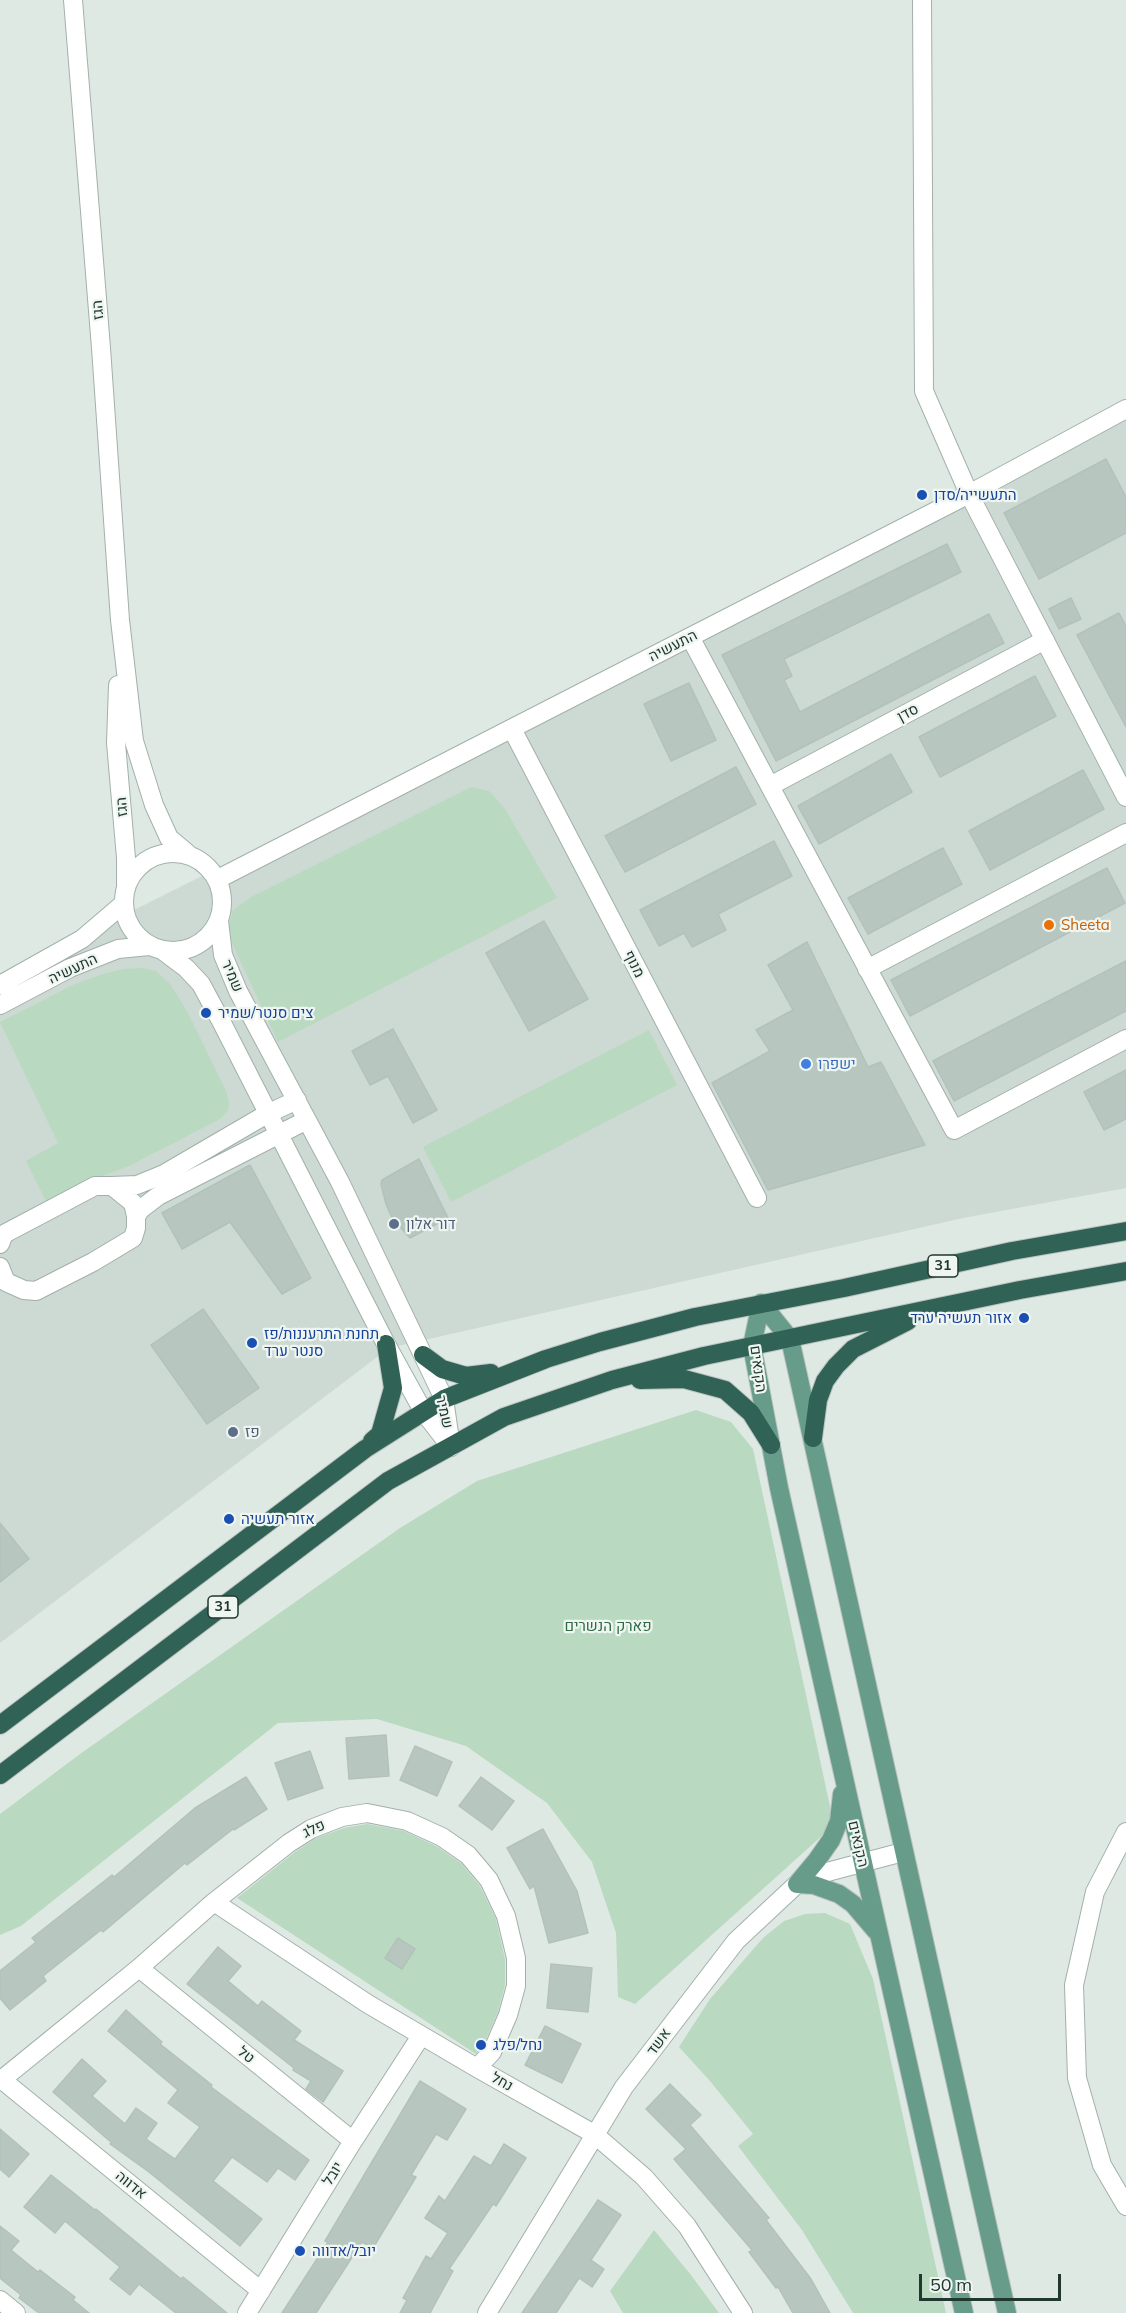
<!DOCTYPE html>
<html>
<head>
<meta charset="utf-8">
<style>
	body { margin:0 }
	#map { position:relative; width:1126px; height:2313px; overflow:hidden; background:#dfe9e4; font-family:Mulish,sans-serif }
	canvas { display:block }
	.scale { position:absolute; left:919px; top:2274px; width:142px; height:27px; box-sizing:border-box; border:3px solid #213831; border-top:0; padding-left:8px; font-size:18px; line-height:21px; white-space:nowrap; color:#213831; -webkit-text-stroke:4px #eff6f2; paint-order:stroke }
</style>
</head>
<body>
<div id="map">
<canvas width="1126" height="2313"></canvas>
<div class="scale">50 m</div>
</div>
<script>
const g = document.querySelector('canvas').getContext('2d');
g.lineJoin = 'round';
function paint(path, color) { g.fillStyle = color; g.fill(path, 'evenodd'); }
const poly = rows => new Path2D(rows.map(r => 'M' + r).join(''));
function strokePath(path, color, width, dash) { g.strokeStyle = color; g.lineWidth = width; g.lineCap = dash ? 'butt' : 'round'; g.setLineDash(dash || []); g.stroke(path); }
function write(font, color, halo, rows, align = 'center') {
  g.font = font + ' Mulish,Heebo,sans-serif'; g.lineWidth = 4.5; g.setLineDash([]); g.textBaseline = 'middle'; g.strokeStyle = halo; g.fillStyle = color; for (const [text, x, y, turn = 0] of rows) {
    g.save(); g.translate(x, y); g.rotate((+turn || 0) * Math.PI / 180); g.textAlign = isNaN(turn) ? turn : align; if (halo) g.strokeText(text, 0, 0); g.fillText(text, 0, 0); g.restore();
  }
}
paint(poly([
	[1126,414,1126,1188,963,1218,389,1348,0,1643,0,977]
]), '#cdd9d3');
paint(poly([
	[471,787,489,791,505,809,557,898,278,1042,232,943,229,925,233,910,251,897],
	[142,968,156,971,170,984,187,1011,226,1091,229,1103,228,1111,220,1119,127,1167,81,1183,46,1201,26,1161,58,1143,0,1022,75,984,103,974,123,969],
	[649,1030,677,1085,451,1202,423,1147],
	[696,1410,731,1422,753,1449,834,1825,635,2004,618,1997,616,1933,592,1862,547,1803,466,1746,377,1719,278,1723,21,1926,0,1935,0,1814,80,1754,400,1528,477,1481],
	[367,1824,404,1831,436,1846,461,1863,480,1886,496,1919,505,1959,505,1985,498,2012,483,2046,476,2054,237,1898,295,1852,316,1838,344,1828],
	[825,1913,850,1924,873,1979,946,2313,853,2313,802,2230,738,2146,753,2134,710,2081,679,2047,710,1999,763,1938,784,1921,805,1914],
	[654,2230,691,2275,719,2313,623,2313,610,2291]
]), '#b9d9c0');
const building = poly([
	[1106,459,1126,497,1126,533,1039,579,1004,513,1106,459],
	[947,544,961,572,784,659,792,676,784,680,800,712,989,614,1004,643,776,761,722,655,947,544],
	[1071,598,1081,619,1059,629,1049,609,1071,598],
	[1119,613,1126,626,1126,727,1077,635,1119,613],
	[1035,676,1056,716,940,777,919,737,1035,676],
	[689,683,716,740,671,761,644,704,689,683],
	[891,754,912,792,819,844,798,806,891,754],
	[736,767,756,804,625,872,605,836,736,767],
	[1083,770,1104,809,990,870,969,831,1083,770],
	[774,841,792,876,718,914,726,930,692,947,684,933,659,946,640,910,774,841],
	[943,848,962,884,868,934,848,898,943,848],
	[1107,868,1125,903,910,1016,891,980,1107,868],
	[544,921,588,999,529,1031,486,953,544,921],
	[807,942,868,1067,881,1062,925,1145,768,1190,712,1083,770,1051,756,1030,793,1010,768,965,807,942],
	[1126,961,1126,1011,954,1101,933,1061,1126,961],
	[393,1029,437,1110,413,1123,388,1076,370,1085,352,1051,393,1029],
	[1126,1070,1126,1119,1104,1130,1084,1092,1126,1070],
	[419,1159,448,1218,410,1238,392,1218,386,1204,381,1184,382,1180,419,1159],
	[250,1165,311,1278,282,1294,230,1222,182,1249,162,1213,250,1165],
	[203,1309,259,1388,207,1424,151,1345,203,1309],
	[0,1523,29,1559,0,1582,0,1523],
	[386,1735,389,1776,349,1779,346,1738,386,1735],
	[415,1746,452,1762,437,1796,400,1780,415,1746],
	[310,1751,323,1788,288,1800,275,1763,310,1751],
	[246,1777,267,1809,234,1830,233,1829,187,1865,185,1863,103,1932,101,1930,43,1976,46,1981,10,2010,0,1998,0,1971,36,1942,32,1938,112,1875,114,1877,195,1808,246,1777],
	[481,1777,514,1801,492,1830,459,1806,481,1777],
	[543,1829,577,1891,588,1933,549,1943,534,1886,530,1889,507,1848,543,1829],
	[398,1938,415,1949,402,1969,385,1958,398,1938],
	[218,1947,241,1966,228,1981,258,2006,262,2001,301,2031,294,2040,343,2071,323,2102,306,2089,311,2081,293,2070,294,2068,187,1984,218,1947],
	[551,1964,592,1968,588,2012,547,2008,551,1964],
	[126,2010,162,2042,160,2044,212,2085,211,2087,309,2160,295,2180,278,2168,267,2182,232,2157,213,2181,262,2219,240,2246,149,2172,110,2144,112,2143,53,2092,82,2059,106,2081,92,2096,125,2124,136,2108,157,2123,146,2139,175,2159,200,2127,168,2103,178,2090,108,2031,126,2010],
	[545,2026,581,2044,562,2083,525,2065,545,2026],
	[420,2081,466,2109,447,2140,436,2134,411,2175,416,2177,373,2248,362,2242,316,2313,282,2313,328,2242,325,2241,420,2081],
	[670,2084,701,2115,690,2125,769,2218,766,2220,811,2279,830,2313,793,2313,778,2287,776,2288,749,2252,752,2250,674,2159,686,2149,646,2109,670,2084],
	[0,2129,29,2154,9,2177,0,2169,0,2129],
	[504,2144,526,2158,496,2206,493,2204,449,2269,453,2271,430,2313,400,2313,407,2300,403,2298,426,2256,431,2259,448,2233,425,2218,439,2196,445,2201,474,2156,491,2166,504,2144],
	[51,2175,95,2210,96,2209,181,2279,183,2277,227,2313,176,2313,139,2284,130,2295,110,2279,120,2267,65,2221,55,2233,24,2207,51,2175],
	[598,2200,621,2215,591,2260,604,2269,592,2287,579,2278,556,2313,522,2313,598,2200],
	[0,2226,19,2241,11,2250,38,2272,40,2270,75,2297,73,2300,89,2313,39,2313,19,2298,21,2295,0,2278,0,2226]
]);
paint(building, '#b8c6c0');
strokePath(building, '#b2c2bb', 1.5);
const minor = poly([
	[73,0,101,348,120,620,134,741,154,805,169,838,188,854],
	[922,0,924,391,969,494,1126,797],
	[690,637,954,1130,1126,1039],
	[118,685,116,743,126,858,126,884],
	[512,729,757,1198],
	[770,786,1045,640],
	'124 902a49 49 0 1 1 98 0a49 49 0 1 1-98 0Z',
	[218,879,969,494,1126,409],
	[219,921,223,955,238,991,340,1182,444,1399,451,1447],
	[162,950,186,968,201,984,222,1023,386,1344,423,1411,450,1446],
	[867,969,1126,833],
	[0,985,82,939,123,904],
	[0,1005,70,968,118,949,149,946],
	[112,1186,137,1185,164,1174,267,1114,297,1100],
	[136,1216,141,1209,158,1196,307,1120],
	[0,1244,4,1234,95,1186,112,1186,133,1203,136,1216,136,1228,133,1238,93,1262,36,1291,24,1290,6,1282,0,1267],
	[1126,1832,1095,1892,1074,1985,1077,2078,1102,2165,1126,2206],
	[214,1902,368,2004,477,2068,594,2134,644,2177,687,2226,743,2313],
	[139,1968,353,2141],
	[1,2079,261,2291],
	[0,2081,139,1968,214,1902,289,1843,311,1829,342,1817,367,1813,407,1821,442,1837,468,1855,489,1880,506,1916,516,1958,516,1986,508,2015,492,2052,477,2068],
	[0,2300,16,2313],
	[247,2313,353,2141,421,2036],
	[487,2313,624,2087,736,1941,797,1884,812,1876,903,1852]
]);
const major = poly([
	[761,1303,790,1339,1007,2313],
	[761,1303,752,1346,779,1488,964,2313],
	[797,1884,817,1860,831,1840,839,1821,842,1794],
	[797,1884,814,1885,839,1894,853,1904,876,1931]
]);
const highway = poly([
	[423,1355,442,1369,466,1376,491,1373],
	[640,1380,684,1379,725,1390,751,1413,771,1445],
	[813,1438,818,1400,825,1381,836,1366,853,1349,908,1321],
	[372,1441,380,1434,393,1388,386,1344],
	[0,1725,365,1449,444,1399,546,1359,600,1342,695,1317,844,1288,1012,1251,1126,1231],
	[0,1775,388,1481,504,1417,612,1380,704,1356,1020,1290,1126,1271]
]);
strokePath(minor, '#a2b0ab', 20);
strokePath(major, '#bcc3c1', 20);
strokePath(highway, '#bcc3c1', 20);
strokePath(minor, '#fff', 18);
strokePath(major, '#679c8b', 18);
strokePath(highway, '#306255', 18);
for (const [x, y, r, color] of [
	[922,495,6,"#1a4fb4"],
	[1049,925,6,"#e8710a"],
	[206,1013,6,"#1a4fb4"],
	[806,1064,6,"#3f7fe0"],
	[394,1224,6,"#5c6f8a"],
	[1024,1318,6,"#1a4fb4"],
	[252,1343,6,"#1a4fb4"],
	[233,1432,6,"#5c6f8a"],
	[229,1519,6,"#1a4fb4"],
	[481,2045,6,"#1a4fb4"],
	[300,2251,6,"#1a4fb4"]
]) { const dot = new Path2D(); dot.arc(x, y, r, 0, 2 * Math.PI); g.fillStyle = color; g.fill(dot); strokePath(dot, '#eff6f2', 2); }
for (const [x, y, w] of [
	[943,1266,30],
	[223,1607,30]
]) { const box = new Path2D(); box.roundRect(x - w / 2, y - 11, w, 22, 4.5); g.fillStyle = '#eff6f2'; g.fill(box); strokePath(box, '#213831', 1.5); }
write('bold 14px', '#213831', null, [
	["31",943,1266],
	["31",223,1607]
]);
write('15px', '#213831', '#eff6f2', [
	["הגז",98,310,-95],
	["התעשיה",673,646,-27],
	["סדן",908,713,-28],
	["הגז",122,807,-95],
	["מנוף",634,964,63],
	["התעשיה",73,969,-25],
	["שמיר",232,976,67],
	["הקנאים",758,1369,82],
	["שמיר",444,1412,77],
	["פלג",314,1829,-25],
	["הקנאים",858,1844,77],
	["אשד",659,2042,-54],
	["טל",246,2055,39],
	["נחל",502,2082,29],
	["יובל",333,2174,-58],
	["אדווה",131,2185,39]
]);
write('15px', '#164399', '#eff6f2', [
	["התעשייה/סדן",934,495],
	["צים סנטר/שמיר",218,1013],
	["אזור תעשיה ערד",1012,1318,"right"],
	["תחנת התרעננות/פז",264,1334],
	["סנטר ערד",264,1351],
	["אזור תעשיה",241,1519],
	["נחל/פלג",493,2045],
	["יובל/אדווה",312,2251]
], 'left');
write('15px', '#c56008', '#eff6f2', [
	["Sheeta",1061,925]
], 'left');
write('15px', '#366cbe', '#eff6f2', [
	["ישפרו",818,1064]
], 'left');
write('15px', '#4e5e75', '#eff6f2', [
	["דור אלון",406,1224],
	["פז",245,1432]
], 'left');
write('15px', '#2f6b43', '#eff6f2', [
	["פארק הנשרים",608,1626]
]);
</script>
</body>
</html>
